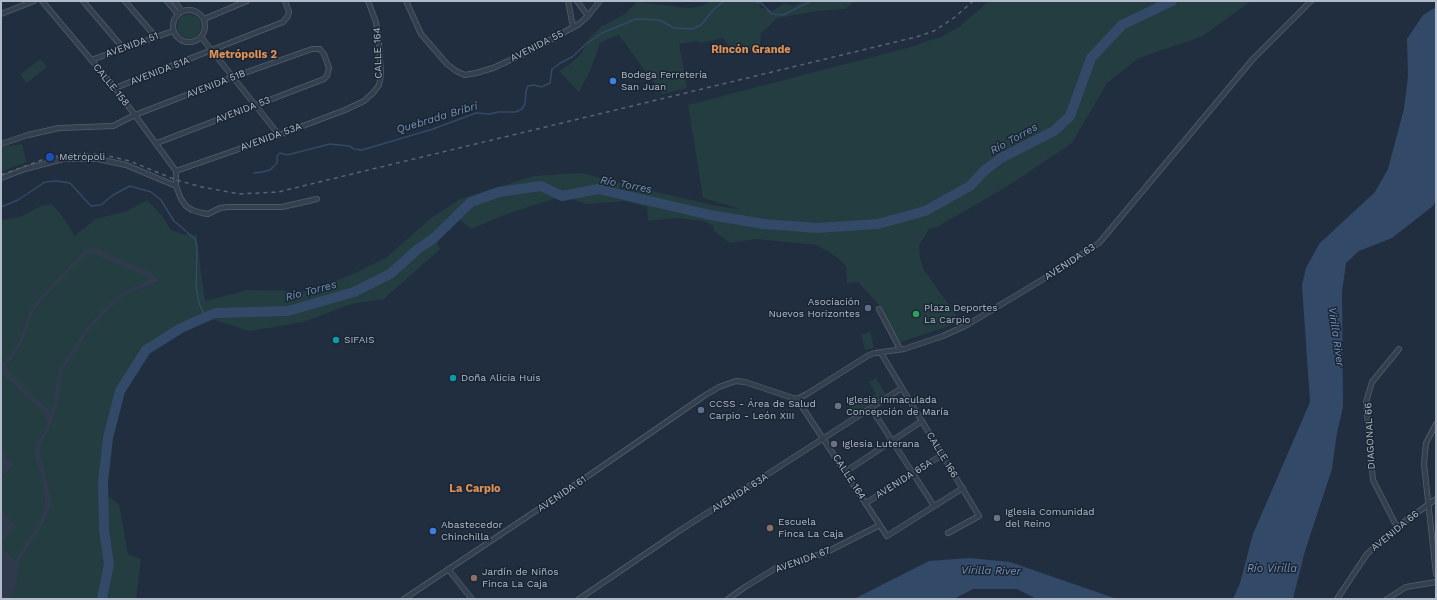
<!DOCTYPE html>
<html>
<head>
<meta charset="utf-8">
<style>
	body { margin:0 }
	#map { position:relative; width:1437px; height:600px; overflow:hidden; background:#212e3f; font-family:"Work Sans",sans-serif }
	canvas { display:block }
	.frame { position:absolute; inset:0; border:2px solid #b1bbca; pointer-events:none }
</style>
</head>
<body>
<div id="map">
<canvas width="1437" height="600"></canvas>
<div class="frame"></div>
</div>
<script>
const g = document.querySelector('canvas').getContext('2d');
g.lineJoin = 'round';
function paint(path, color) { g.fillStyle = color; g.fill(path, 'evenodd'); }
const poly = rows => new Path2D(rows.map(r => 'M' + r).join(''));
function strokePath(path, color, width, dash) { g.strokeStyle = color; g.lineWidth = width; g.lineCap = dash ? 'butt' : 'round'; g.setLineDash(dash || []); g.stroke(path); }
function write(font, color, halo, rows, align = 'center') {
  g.font = font + ' "Work Sans",sans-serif'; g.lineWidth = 3; g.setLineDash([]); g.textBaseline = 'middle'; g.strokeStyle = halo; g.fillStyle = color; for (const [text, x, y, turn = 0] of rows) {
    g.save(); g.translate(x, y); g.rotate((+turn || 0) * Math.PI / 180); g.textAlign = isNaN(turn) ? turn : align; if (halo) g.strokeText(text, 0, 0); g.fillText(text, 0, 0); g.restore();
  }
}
paint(poly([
	[75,236,150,257,160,281,124,296,75,353,66,366,57,506,24,599,1,599,1,301]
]), '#2f3b4c');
paint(poly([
	[711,1,759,1,760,7,772,11,784,3,794,6,801,1,855,1,845,9,816,11,778,18,761,33,760,46,735,54,723,38,700,43,697,41,679,44,687,88,662,94,619,35,610,38,600,43,590,71,579,92,559,71,569,65,581,54,589,38,602,26,623,15,637,2,689,8,701,6],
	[989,1,1251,1,1203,36,1139,58,1107,83,1072,143,1008,186,937,227,929,229,919,246,920,258,924,270,961,322,898,343,881,307,858,282,847,283,846,266,838,258,817,245,756,239,730,243,714,231,714,226,703,221,675,218,648,221,647,207,625,201,587,204,562,196,507,214,471,229,460,220,436,241,440,249,384,299,352,304,303,322,250,331,205,317,181,328,146,350,120,391,108,438,103,492,119,504,128,554,141,559,136,599,11,599,16,586,18,573,18,563,44,522,49,509,51,497,40,452,41,444,48,431,56,410,63,370,87,334,108,310,124,296,160,281,151,271,128,264,98,249,91,247,84,251,39,298,29,312,22,335,14,350,5,361,1,363,1,220,20,217,41,206,51,204,60,213,75,236,95,219,127,211,147,200,162,216,171,230,182,234,197,235,201,274,205,301,247,290,305,291,349,276,387,257,430,219,460,199,534,176,581,173,648,190,717,206,740,209,703,198,688,105,907,48,943,36,959,27],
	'177 26a12 12 0 1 1 24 0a12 12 0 1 1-24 0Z',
	[40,59,47,67,27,83,20,75],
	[22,144,27,162,1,172,1,147],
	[93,253,121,266,144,275,148,276,148,279,146,282,131,288,116,297,104,308,83,332,59,370,57,376,53,405,50,411,12,376,6,367,8,363,16,353,23,341,33,313,41,301,86,254],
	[870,332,874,348,865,350,861,335],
	[1,372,39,408,45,415,47,423,45,431,35,445,34,454,42,480,45,496,44,509,40,520,15,561,1,546,1,542,17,527,1,509,1,477,14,465,1,451],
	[876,378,886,394,839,424,852,415,848,409,851,407,849,405,861,397,864,401,876,394,869,382]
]), '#233d40');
paint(poly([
	[1436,7,1436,200,1433,206,1392,238,1359,251,1346,263,1342,292,1343,407,1337,433,1332,469,1305,551,1293,599,1233,599,1240,583,1253,534,1310,402,1302,285,1306,268,1319,244,1375,192,1388,169,1404,109,1408,76,1407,39,1423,15],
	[969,558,1010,562,1117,599,1037,599,1017,589,973,589,954,599,854,599,929,561]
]), '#334968');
strokePath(poly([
	[754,1,761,3,772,14,783,15,811,1],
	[254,173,262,172,270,170,277,163,277,156,280,153,287,155,330,144,349,146,354,149,362,150,433,129,476,113,490,114,498,112,516,112,522,109,525,104,526,91,528,86,534,85,541,87,550,83,552,69,562,62,572,57,586,44,602,33,636,19,660,20,674,28,692,29,701,25,713,10,723,2,727,1],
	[1,207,18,200,45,182,56,181,70,183,91,206,101,205,113,195,130,186,151,192,161,200,174,221,195,239,197,247,196,287,199,303,205,317]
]), '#334968', 1.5);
strokePath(poly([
	[102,599,109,564,104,530,103,482,108,438,120,391,146,350,181,328,215,313,288,311,354,292,390,274,418,249,434,238,471,202,499,192,541,186,562,196,598,189,710,215,764,224,817,228,878,224,925,211,970,186,985,170,1001,158,1054,131,1070,116,1091,58,1122,25,1172,1]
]), '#334968', 10);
const minor = poly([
	[42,1,115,88,176,171],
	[83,1,123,48],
	[125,1,155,36],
	[167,1,178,14],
	[174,1,182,11],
	[406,1,421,34,447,64,456,71,465,75,476,73,493,68,530,51,579,24,588,16,600,1],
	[568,1,573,27],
	[577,1,588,16],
	'173 26a16 16 0 1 1 32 0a16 16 0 1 1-32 0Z',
	[1,14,34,1],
	[204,19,247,1],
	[201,37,279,135],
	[91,60,173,31],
	[115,88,283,22,288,16,289,12,285,1],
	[1,144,28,135,59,128,113,126,135,115,233,77,312,49,320,49,324,54,329,68,327,76,324,79,157,143],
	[176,171,279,135,345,110,364,101,373,93,379,85,381,75,379,43,376,22,368,1],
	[176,171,176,186,181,199,186,206,192,210,202,213,208,214,220,208,228,207,282,207,317,199],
	[1,178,25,169,63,159,98,159,126,165,176,186],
	[879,309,900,349],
	[881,353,979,516,948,533],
	[797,399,887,536,963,488],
	[871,408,934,506],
	[1436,424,1426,443,1424,464,1436,574],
	[845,472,922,421],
	[866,503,942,455],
	[1397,527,1373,480,1366,402,1372,382,1399,349],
	[448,569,472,599],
	[404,599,591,474,704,396,719,387,736,381,745,382,793,398,797,399,807,394,869,355,875,353,904,349,943,336,967,325,1045,278,1099,243,1253,59,1311,1],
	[579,599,679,531,902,388],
	[728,599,745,587,776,568,812,556,823,554,880,525],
	[1337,599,1367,554,1397,527,1436,499],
	[1387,599,1406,587,1436,582]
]);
strokePath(minor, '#535e6d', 6);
strokePath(minor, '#35404f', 4.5);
strokePath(poly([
	[1,175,50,157,72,154,99,154,130,161,176,180,202,187,239,194,278,192,916,37,934,31,955,17,973,1]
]), '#576476', 1.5, [4, 4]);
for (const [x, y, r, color] of [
	[613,81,4,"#3f7fe0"],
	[50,157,5,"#1a4fb4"],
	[868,308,4,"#5c6f8a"],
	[916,314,4,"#2e9e5b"],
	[336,340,4,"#0f9aa8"],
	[453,378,4,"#0f9aa8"],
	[838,406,4,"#6b7280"],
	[701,410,4,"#5c6f8a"],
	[834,444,4,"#6b7280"],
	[997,518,4,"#6b7280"],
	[770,528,4,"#8d6e63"],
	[433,531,4,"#3f7fe0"],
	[474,578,4,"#8d6e63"]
]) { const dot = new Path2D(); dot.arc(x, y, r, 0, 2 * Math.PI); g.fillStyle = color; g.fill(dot); strokePath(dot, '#1a2534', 1.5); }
write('10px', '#b1bbca', '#1a2534', [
	["AVENIDA 51",132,45,-20],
	["AVENIDA 55",537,46,-27],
	["CALLE 164",378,53,-92],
	["AVENIDA 51A",160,71,-21],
	["AVENIDA 51B",216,84,-21],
	["CALLE 158",111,85,51],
	["AVENIDA 53",243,110,-21],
	["AVENIDA 53A",271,137,-20],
	["AVENIDA 63",1070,262,-33],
	["DIAGONAL 66",1370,436,-93],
	["CALLE 166",942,455,59],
	["CALLE 164",849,477,57],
	["AVENIDA 65A",904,479,-32],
	["AVENIDA 63A",740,493,-32],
	["AVENIDA 61",562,494,-34],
	["AVENIDA 66",1395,531,-39],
	["AVENIDA 67",803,560,-20]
]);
write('10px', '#b1bbca', '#1a2534', [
	["Bodega Ferretería",621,75],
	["San Juan",621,87],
	["Metrópoli",59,157],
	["Asociación",860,302,"right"],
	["Nuevos Horizontes",860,314,"right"],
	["Plaza Deportes",924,308],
	["La Carpio",924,320],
	["SIFAIS",344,340],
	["Doña Alicia Huis",461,378],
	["Iglesia Inmaculada",846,400],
	["Concepción de María",846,412],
	["CCSS - Área de Salud",709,404],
	["Carpio - León XIII",709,416],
	["Iglesia Luterana",842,444],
	["Iglesia Comunidad",1005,512],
	["del Reino",1005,524],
	["Escuela",778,522],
	["Finca La Caja",778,534],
	["Abastecedor",441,525],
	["Chinchilla",441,537],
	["Jardín de Niños",482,572],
	["Finca La Caja",482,584]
], 'left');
write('bold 11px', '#e09156', '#1a2534', [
	["Rincón Grande",751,50],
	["Metrópolis 2",243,55],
	["La Carpio",475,489]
]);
write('italic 11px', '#7591b5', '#1a2534', [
	["Quebrada Bribrí",437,118,-17],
	["Río Torres",1014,139,-29],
	["Río Torres",626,185,11],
	["Río Torres",311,291,-15],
	["Virilla River",1336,337,82],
	["Río Virilla",1272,569],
	["Virilla River",991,571,1]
]);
</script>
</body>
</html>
